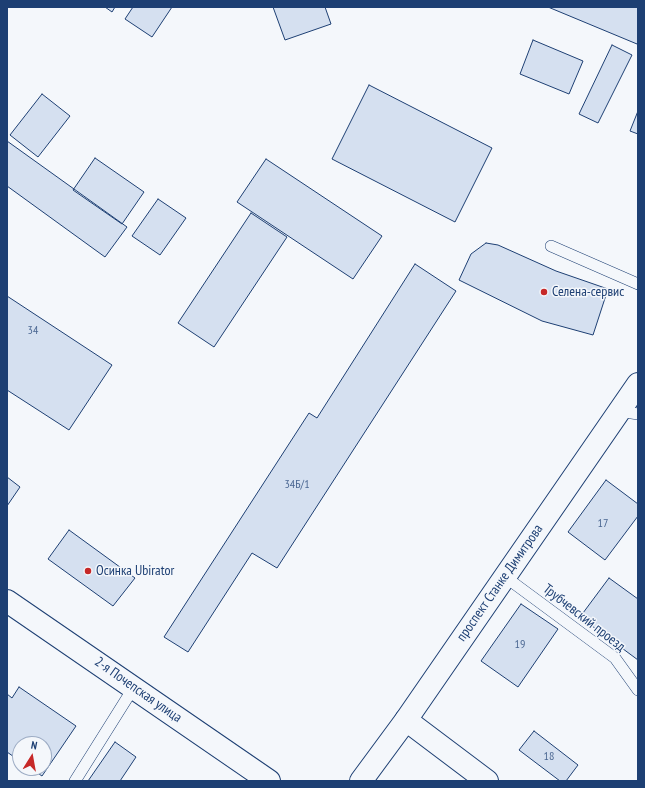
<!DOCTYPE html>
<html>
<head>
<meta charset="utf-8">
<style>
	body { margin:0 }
	#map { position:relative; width:645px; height:788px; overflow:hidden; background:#f4f7fb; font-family:"PT Sans Narrow",sans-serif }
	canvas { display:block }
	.frame { position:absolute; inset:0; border:8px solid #1d3f73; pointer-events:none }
	.north { position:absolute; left:12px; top:736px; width:40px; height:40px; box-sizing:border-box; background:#f4f7fb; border:1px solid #9eadc5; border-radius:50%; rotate:11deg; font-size:11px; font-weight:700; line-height:16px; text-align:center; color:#1d3f73 }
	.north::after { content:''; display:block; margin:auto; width:14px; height:18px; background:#c62828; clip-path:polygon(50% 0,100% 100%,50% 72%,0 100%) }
</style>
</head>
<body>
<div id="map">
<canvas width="645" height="788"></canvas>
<div class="frame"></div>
<div class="north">N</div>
</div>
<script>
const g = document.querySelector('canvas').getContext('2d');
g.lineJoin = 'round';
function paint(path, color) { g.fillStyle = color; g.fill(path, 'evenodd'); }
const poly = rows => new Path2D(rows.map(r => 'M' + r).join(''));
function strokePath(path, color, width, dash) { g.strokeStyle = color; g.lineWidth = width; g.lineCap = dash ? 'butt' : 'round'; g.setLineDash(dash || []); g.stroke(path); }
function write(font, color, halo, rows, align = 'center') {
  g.font = font + ' "PT Sans Narrow",sans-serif'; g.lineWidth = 3; g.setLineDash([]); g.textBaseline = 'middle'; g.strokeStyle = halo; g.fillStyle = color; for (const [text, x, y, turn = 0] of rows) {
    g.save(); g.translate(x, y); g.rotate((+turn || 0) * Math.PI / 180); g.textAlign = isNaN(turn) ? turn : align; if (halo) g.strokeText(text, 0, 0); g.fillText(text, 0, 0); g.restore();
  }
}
const building = poly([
	[105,7,115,7,112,12,105,7],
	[133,7,172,7,152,37,125,19,133,7],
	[273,7,325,7,331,24,285,40,273,7],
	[548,7,638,7,638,42,637,44,548,7],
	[533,40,583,61,569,94,520,74,533,40],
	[612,45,632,55,598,123,579,114,612,45],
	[369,85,492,148,455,222,332,159,369,85],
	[42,94,70,116,38,157,10,135,42,94],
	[638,111,638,134,630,131,638,111],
	[7,141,127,227,105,257,7,186,7,141],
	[95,158,144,192,122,224,73,190,95,158],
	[266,159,382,236,353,279,237,202,266,159],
	[158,199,186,218,160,255,132,236,158,199],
	[251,213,287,237,214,347,178,323,251,213],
	[486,243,498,245,556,271,608,289,593,335,542,321,459,280,471,254,486,243],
	[415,264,456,291,277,568,252,553,188,652,164,637,309,413,317,418,415,264],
	[7,296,112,365,69,430,7,390,7,296],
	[7,477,20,487,7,506,7,477],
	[606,480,638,504,638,516,605,560,568,532,606,480],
	[69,530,135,578,113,606,48,559,69,530],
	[609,578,638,599,638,660,580,617,609,578],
	[521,604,558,629,518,687,481,661,521,604],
	[19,687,76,726,42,776,30,768,44,768,44,744,20,744,20,761,7,752,7,694,12,698,19,687],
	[534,731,578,765,566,781,560,781,519,750,534,731],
	[115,742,136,757,120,781,88,781,115,742]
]);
paint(building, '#d5e0f0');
strokePath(building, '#1d3f73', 1);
const lane = poly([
	[551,246,638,284],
	[619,411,638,414],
	[504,576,615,658,638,690],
	[75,781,134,687]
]);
const street = poly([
	[7,601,269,781],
	[406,720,487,781]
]);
const primary = poly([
	[361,781,406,720,638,384]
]);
strokePath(lane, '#1d3f73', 12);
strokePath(street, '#1d3f73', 24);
strokePath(primary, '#1d3f73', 24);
strokePath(lane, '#f4f7fb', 11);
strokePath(street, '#f4f7fb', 22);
strokePath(primary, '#f4f7fb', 22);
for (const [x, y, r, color] of [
	[544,292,4,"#c62828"],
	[88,571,4,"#c62828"]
]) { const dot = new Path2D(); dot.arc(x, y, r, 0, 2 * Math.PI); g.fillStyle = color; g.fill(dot); strokePath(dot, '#f4f7fb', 1.5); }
write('12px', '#4b6792', null, [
	["34",33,331],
	["34Б/1",297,485],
	["17",603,524],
	["19",520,645],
	["18",549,757]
]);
write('14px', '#1d3f73', '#f4f7fb', [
	["Селена-сервис",552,292],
	["Осинка Ubirator",96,571]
], 'left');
write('14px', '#1d3f73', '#f4f7fb', [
	["проспект Станке Димитрова",500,583,-55],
	["Трубчевский проезд",584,618,38],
	["2-я Почепская улица",138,690,35]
]);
</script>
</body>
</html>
